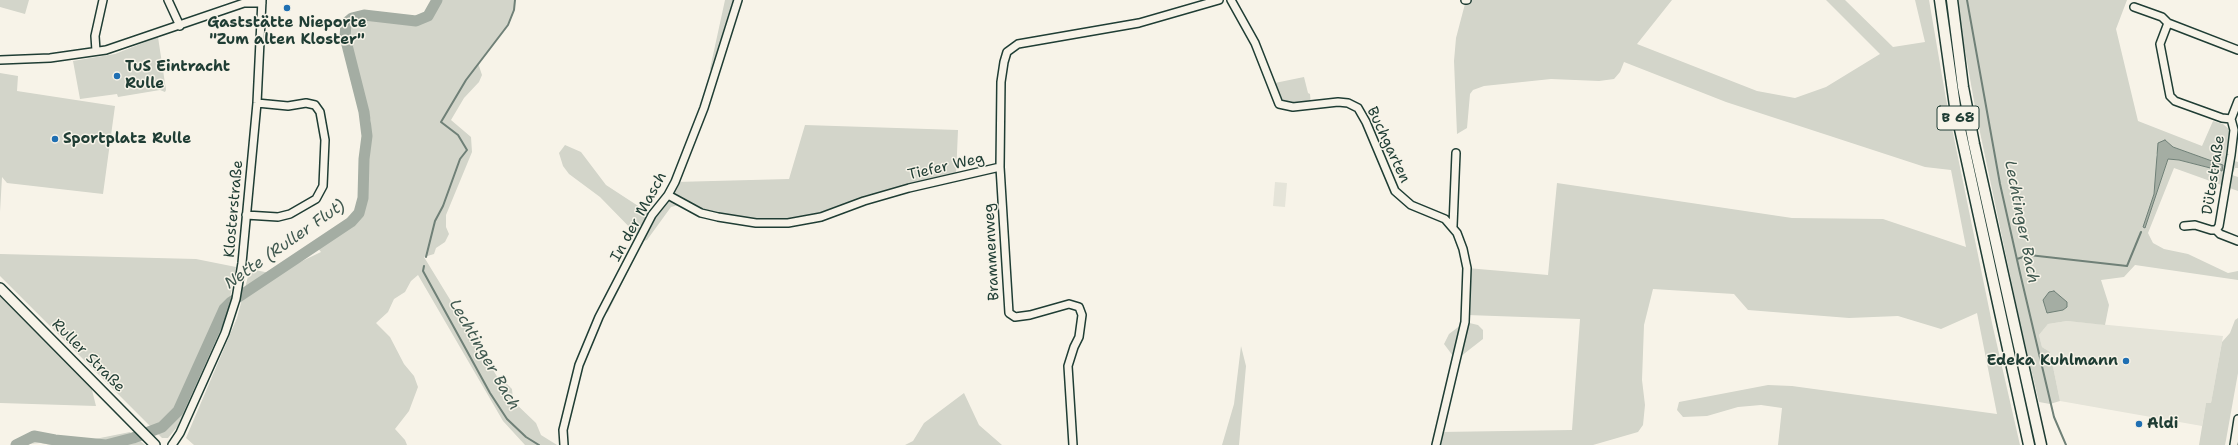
<!DOCTYPE html>
<html>
<head>
<meta charset="utf-8">
<style>
	body { margin:0 }
	canvas { display:block; background:#f7f3e8 }
</style>
</head>
<body>
<canvas width="2238" height="445"></canvas>
<script>
const g = document.querySelector('canvas').getContext('2d');
g.lineJoin = 'round';
function paint(path, color) { g.fillStyle = color; g.fill(path, 'evenodd'); }
const poly = rows => new Path2D(rows.map(r => 'M' + r).join(''));
function strokePath(path, color, width, dash) { g.strokeStyle = color; g.lineWidth = width; g.lineCap = dash ? 'butt' : 'round'; g.setLineDash(dash || []); g.stroke(path); }
function write(font, color, halo, rows, align = 'center') {
  g.font = font + ' "Shantell Sans",sans-serif'; g.lineWidth = 3; g.setLineDash([]); g.textBaseline = 'middle'; g.strokeStyle = halo; g.fillStyle = color; for (const [text, x, y, turn = 0] of rows) {
    g.save(); g.translate(x, y); g.rotate((+turn || 0) * Math.PI / 180); g.textAlign = isNaN(turn) ? turn : align; if (halo) g.strokeText(text, 0, 0); g.fillText(text, 0, 0); g.restore();
  }
}
paint(poly([
	[1275,182,1287,183,1285,207,1273,206],
	[2067,321,2223,336,2211,403,2206,403,2202,426,2060,401,2050,352,2042,347,2039,335,2048,324]
]), '#e5e4d9');
paint(poly([
	[0,0,29,0,25,14,0,7],
	[437,0,515,0,514,10,508,25,478,63,482,75,479,82,464,98,451,120,471,137,472,152,446,215,446,227,449,234,445,242,436,248,434,254,424,257,501,383,507,384,512,389,513,401,536,423,541,435,557,445,525,445,503,421,418,275,411,281,405,292,394,299,388,312,376,323,390,337,404,364,414,376,418,387,409,411,395,429,405,440,407,445,194,445,186,438,237,318,250,269,275,274,321,252,316,246,351,222,359,213,363,198,364,159,371,133,371,121,355,73,345,37,346,23,352,18,364,15,416,21,428,16],
	[725,0,738,0,712,72,710,69],
	[1466,0,1672,0,1637,44,1757,91,1795,98,1826,87,1880,54,1826,0,1845,0,1893,47,1925,42,1915,0,1929,0,1946,99,1992,323,2020,445,1778,445,1782,408,1761,405,1738,407,1707,416,1683,417,1677,410,1679,402,1768,385,1792,386,1997,414,1977,313,1941,329,1898,316,1849,318,1748,310,1734,294,1653,289,1644,325,1642,380,1645,405,1643,425,1638,432,1593,445,1436,445,1440,432,1572,430,1580,319,1467,315,1467,268,1548,275,1557,183,1792,218,1883,219,1966,247,1951,170,1925,167,1726,102,1624,62,1620,72,1614,79,1599,81,1551,79,1484,86,1473,90,1470,94,1467,128,1457,134,1454,61,1456,38],
	[1956,0,2127,0,2116,29,2138,121,2202,146,2213,121,2223,124,2231,131,2228,159,2238,162,2238,168,2235,168,2232,175,2238,177,2238,191,2174,168,2148,233,2153,243,2164,249,2188,254,2228,273,2238,271,2238,280,2135,265,2124,277,2101,280,2109,305,2105,325,2067,321,2048,324,2039,335,2042,347,2050,352,2060,401,2050,404,2039,402,2021,327,1977,118],
	[2165,140,2173,147,2223,165,2222,171,2179,160,2168,159,2144,228,2154,194,2158,168,2156,155],
	[158,37,166,90,165,92,160,90,118,97,117,94,80,99,73,61,115,54],
	[0,73,18,76,17,91,115,106,103,194,7,183,2,177,0,212],
	[1304,77,1308,93,1310,94,1311,105,1279,104,1270,84],
	[805,125,958,130,956,177,791,223,718,217,683,204,671,207,647,240,643,241,608,312,599,317,640,238,600,197,569,174,563,166,559,153,565,145,581,152,606,185,652,215,675,182,789,179],
	[0,254,196,259,236,267,226,318,178,426,168,438,162,438,0,276],
	[0,294,91,386,96,406,0,403],
	[2238,318,2238,373,2226,440,2225,445,2199,445,2206,403,2211,403,2222,342,2230,333,2235,320],
	[1465,322,1478,325,1483,330,1483,339,1456,360,1444,344,1449,334],
	[1241,346,1246,366,1239,445,1222,445,1234,404],
	[964,393,979,425,1002,445,905,445,913,441,924,423],
	[130,432,145,445,51,445,40,443,16,445,34,436,85,441]
]), '#d3d5ca');
const water = poly([
	[2165,140,2173,147,2223,165,2222,171,2179,160,2168,159,2145,228,2143,227,2154,194,2158,143,2165,140],
	[2054,291,2067,302,2067,307,2063,310,2047,313,2043,300,2049,292,2054,291]
]);
paint(water, '#a4ada3');
strokePath(water, '#6f8077', 1);
strokePath(poly([
	[1967,0,2000,184,2020,273,2054,417,2066,445],
	[426,257,435,221,443,206,460,159,467,150,458,135,441,122,466,80,508,25,514,10,515,0],
	[2017,259,2029,255,2127,266,2141,232],
	[424,266,423,271,490,393,507,419,526,437,539,445]
]), '#6f8077', 2);
strokePath(poly([
	[16,445,34,436,55,440,106,445],
	[106,445,133,438,162,427,178,411,224,309,231,302,351,222,359,213,363,198,364,159,367,136,364,112,345,37,346,23,352,18,364,15,416,21,428,16,437,0]
]), '#a4ada3', 11);
const minor = poly([
	[168,0,180,26],
	[1231,0,1255,43,1279,104,1293,107,1338,102,1348,103,1358,108,1366,122,1395,191,1411,205,1445,219,1457,233,1463,249,1467,268,1465,322,1436,445],
	[1465,0,1467,0],
	[2134,7,2162,17,2168,23],
	[96,51,95,36,103,0],
	[0,60,50,58,106,50,244,3,262,3],
	[2231,119,2222,118,2175,101,2170,96,2160,44,2168,23,2238,50],
	[668,195,701,213,718,217,756,223,788,223,821,217,864,201,909,188,1000,167],
	[246,215,278,217,290,214,316,199,323,186,325,140,320,112,315,105,306,103,288,106,257,103],
	[1453,226,1456,153],
	[2184,226,2195,225,2211,230,2216,230,2219,226,2231,155,2234,130,2231,119,2238,101],
	[2216,230,2220,234,2238,241],
	[172,445,180,433,225,333,236,299,242,263,257,103,262,0],
	[564,445,563,430,579,365,599,317,652,215,668,195,675,182,704,108,738,0],
	[1073,445,1068,366,1074,347,1079,337,1082,315,1079,307,1069,304,1030,315,1015,317,1009,313,1000,167,1001,82,1004,62,1007,52,1018,44,1139,23,1219,0],
	[2234,445,2238,419]
]);
const major = poly([
	[0,288,155,445]
]);
const highway = poly([
	[1940,0,1955,106,2029,445],
	[1952,0,1963,87,1974,144,2041,445]
]);
strokePath(minor, '#1f3d34', 10);
strokePath(major, '#1f3d34', 12);
strokePath(highway, '#1f3d34', 13);
strokePath(minor, '#f7f3e8', 7);
strokePath(major, '#f7f3e8', 9);
strokePath(highway, '#f7f3e8', 10);
for (const [x, y, r, color] of [
	[287,8,4,"#1f6fb2"],
	[117,76,4,"#1f6fb2"],
	[55,139,4,"#1f6fb2"],
	[2126,361,4,"#1f6fb2"],
	[2139,424,4,"#1f6fb2"]
]) { const dot = new Path2D(); dot.arc(x, y, r, 0, 2 * Math.PI); g.fillStyle = color; g.fill(dot); strokePath(dot, '#f7f3e8', 1.5); }
for (const [x, y, w] of [
	[1958,118,42]
]) { const box = new Path2D(); box.roundRect(x - w / 2, y - 12, w, 24, 3); g.fillStyle = '#f7f3e8'; g.fill(box); strokePath(box, '#1f3d34', 1); }
write('bold 14px', '#1f3d34', null, [
	["B 68",1958,118]
]);
write('bold 15px', '#1f3d34', '#f7f3e8', [
	["Gaststätte Nieporte",287,23,"center"],
	["\"Zum alten Kloster\"",287,40,"center"],
	["TuS Eintracht",125,67],
	["Rulle",125,84],
	["Sportplatz Rulle",63,139],
	["Edeka Kuhlmann",2118,361,"right"],
	["Aldi",2147,424]
], 'left');
write('15px', '#1f3d34', '#f7f3e8', [
	["Buchgarten",1388,145,65],
	["Tiefer Weg",946,167,-13],
	["Dütestraße",2214,175,-81],
	["Klosterstraße",234,209,-85],
	["In der Masch",639,217,-61],
	["Brammenweg",992,252,-93],
	["Ruller Straße",88,356,45]
]);
write('italic 16px', '#405950', '#f7f3e8', [
	["Lechtinger Bach",2021,222,79],
	["Nette (Ruller Flut)",285,245,-35],
	["Lechtinger Bach",484,355,60]
]);
</script>
</body>
</html>
